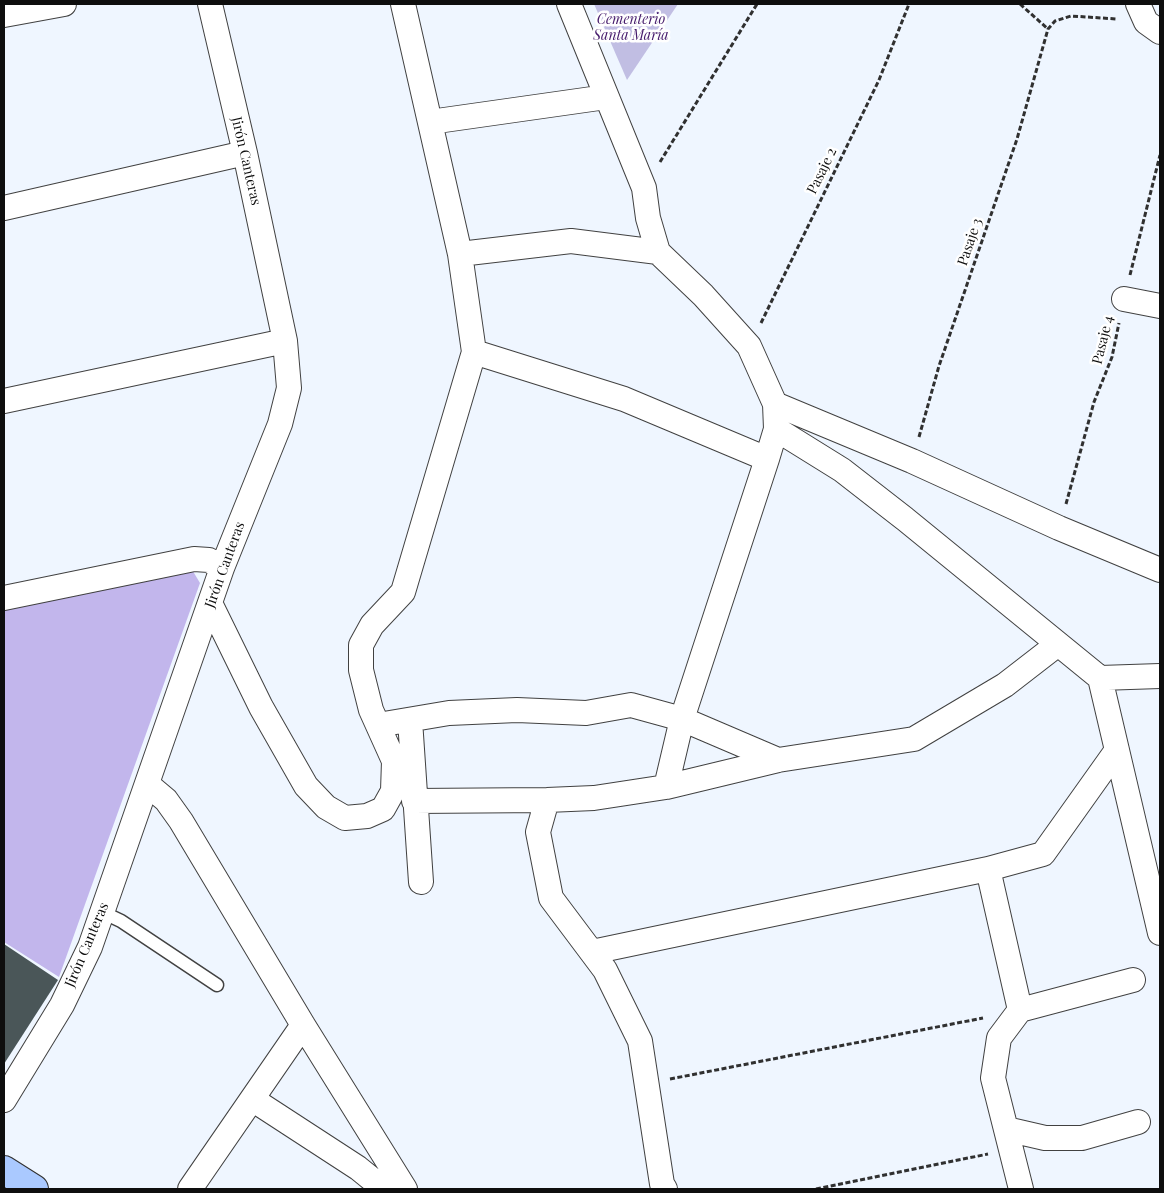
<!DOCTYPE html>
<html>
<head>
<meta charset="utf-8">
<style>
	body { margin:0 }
	#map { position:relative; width:1164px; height:1193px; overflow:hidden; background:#eff6ff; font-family:"Playfair Display",serif }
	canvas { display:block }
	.frame { position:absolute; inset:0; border:5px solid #0e0e0e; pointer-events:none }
</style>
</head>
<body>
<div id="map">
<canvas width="1164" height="1193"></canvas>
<div class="frame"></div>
</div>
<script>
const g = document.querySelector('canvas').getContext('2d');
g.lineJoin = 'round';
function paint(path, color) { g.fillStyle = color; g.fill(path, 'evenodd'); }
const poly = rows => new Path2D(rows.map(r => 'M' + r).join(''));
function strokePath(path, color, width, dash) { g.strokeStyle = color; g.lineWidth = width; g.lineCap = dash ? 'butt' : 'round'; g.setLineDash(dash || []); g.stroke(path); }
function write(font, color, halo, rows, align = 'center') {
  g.font = font + ' "Playfair Display",serif'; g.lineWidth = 5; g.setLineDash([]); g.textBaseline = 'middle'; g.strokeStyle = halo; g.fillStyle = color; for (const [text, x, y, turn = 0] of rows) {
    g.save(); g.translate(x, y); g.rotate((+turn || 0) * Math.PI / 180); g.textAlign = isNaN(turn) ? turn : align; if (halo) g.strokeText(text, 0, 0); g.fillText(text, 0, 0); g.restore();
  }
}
paint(poly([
	[191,568,200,583,59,977,4,942,4,608]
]), '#c2b6ec');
paint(poly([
	[594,4,678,4,627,80]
]), '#c1bee3');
paint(poly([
	[4,944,58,980,4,1064]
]), '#4a5658');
const lane = poly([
	[102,912,121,921,217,985]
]);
const street = poly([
	[569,4,644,188,648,218,658,252,703,295,749,346,775,404,776,429],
	[1138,4,1146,22,1160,32],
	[4,15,64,4],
	[430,122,606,97],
	[4,208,245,153],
	[460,254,571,241,658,252],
	[1124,299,1160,306],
	[474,352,624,399,767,459,776,429,842,470,905,519,1100,678,1160,933],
	[4,401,285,341],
	[775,404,912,461,1059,528,1160,570],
	[4,598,194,559,209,560,222,568],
	[210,603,261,707,306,786,326,807,345,818,367,816,383,809,393,791,394,761,371,710,361,670,361,645,372,625,403,592,474,352,460,254,403,4],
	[1100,678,1160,676],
	[410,720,421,882],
	[378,725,449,713,517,710,586,713,631,705,682,719,778,760],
	[147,784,166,800,181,821,303,1025,405,1189],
	[666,787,682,719,767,459],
	[547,800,538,832,551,898,605,970,640,1041,662,1184,665,1189],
	[414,801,547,800,594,798,666,787,778,760,914,739,1005,685,1058,644],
	[988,869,1020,1010],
	[592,952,988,869,1043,854,1117,750],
	[252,1099,358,1168,384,1189],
	[4,1100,62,1005,90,947,222,568,280,424,289,388,285,341,245,153,210,4],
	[1006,1129,1045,1138,1082,1138,1138,1122],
	[190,1189,303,1025],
	[1021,1189,993,1078,999,1038,1020,1010,1133,980]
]);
const secondary = poly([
	[4,1170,34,1189]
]);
strokePath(lane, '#414141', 15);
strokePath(street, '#414141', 26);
strokePath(secondary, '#303030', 30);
strokePath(poly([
	[1020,4,1048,29],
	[660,162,757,4],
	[1130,275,1160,155],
	[761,323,879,80,909,4],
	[919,437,939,366,1017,139,1048,29,1055,21,1071,16,1117,19],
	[1066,504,1094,402,1112,357,1119,323],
	[670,1079,983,1018],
	[816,1189,988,1154]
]), '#303030', 3, [5, 2.5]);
strokePath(lane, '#fff', 12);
strokePath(street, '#fff', 24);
strokePath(secondary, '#aac9ff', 28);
write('italic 14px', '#451a6b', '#fff', [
	["Cementerio",631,20],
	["Santa María",631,36]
]);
write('14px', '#0e0e0e', '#fff', [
	["Jirón Canteras",246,161,77],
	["Pasaje 2",822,171,-64],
	["Pasaje 3",970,242,-71],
	["Pasaje 4",1103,340,-76],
	["Jirón Canteras",225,565,-70],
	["Jirón Canteras",87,945,-67]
]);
</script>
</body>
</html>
